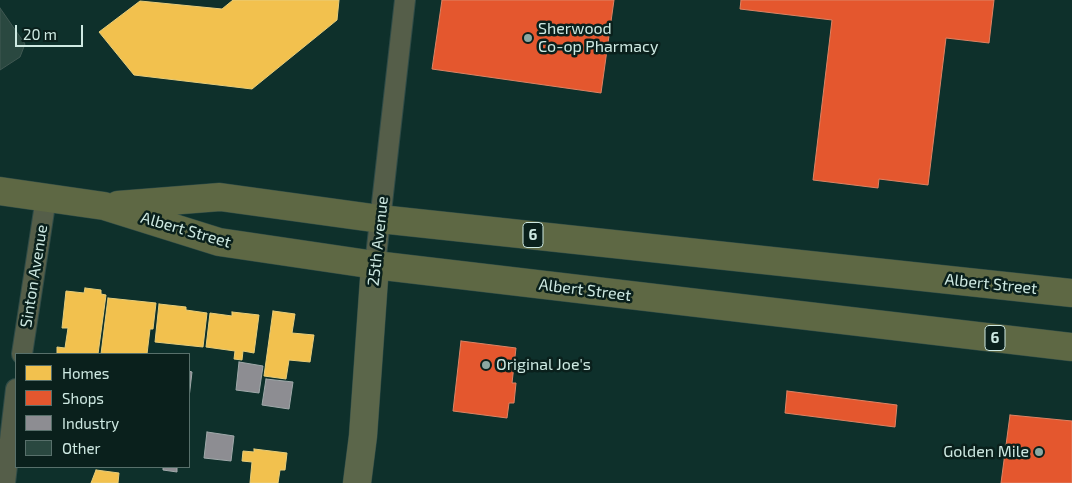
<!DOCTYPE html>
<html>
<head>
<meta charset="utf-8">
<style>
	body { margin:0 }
	#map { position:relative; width:1072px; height:483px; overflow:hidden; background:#0e302b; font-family:"Exo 2",sans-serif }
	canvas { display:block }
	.legend { position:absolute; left:15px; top:353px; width:175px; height:115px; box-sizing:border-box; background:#0a201c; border:1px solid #58706b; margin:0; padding:6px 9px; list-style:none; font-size:15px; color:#cee9e2 }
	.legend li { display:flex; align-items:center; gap:10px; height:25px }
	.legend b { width:25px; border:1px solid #58706b }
	.scale { position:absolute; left:15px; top:25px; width:68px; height:22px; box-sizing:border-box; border:2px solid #cee9e2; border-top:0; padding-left:6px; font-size:15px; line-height:18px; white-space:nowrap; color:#cee9e2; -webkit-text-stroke:4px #0a201c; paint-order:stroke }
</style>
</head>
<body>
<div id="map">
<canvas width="1072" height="483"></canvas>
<ul class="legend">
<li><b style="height:14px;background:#f2c14e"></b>Homes</li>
<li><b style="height:14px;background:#e4572e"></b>Shops</li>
<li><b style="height:14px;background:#8d8d92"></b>Industry</li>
<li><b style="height:14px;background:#2a4840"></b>Other</li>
</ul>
<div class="scale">20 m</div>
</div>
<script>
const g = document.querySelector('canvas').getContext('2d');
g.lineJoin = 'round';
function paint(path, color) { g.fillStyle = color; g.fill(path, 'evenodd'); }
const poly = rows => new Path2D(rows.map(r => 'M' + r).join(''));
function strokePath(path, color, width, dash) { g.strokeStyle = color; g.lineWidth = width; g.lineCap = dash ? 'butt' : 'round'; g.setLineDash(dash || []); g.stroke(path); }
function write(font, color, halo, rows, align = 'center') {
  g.font = font + ' "Exo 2",sans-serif'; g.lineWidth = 5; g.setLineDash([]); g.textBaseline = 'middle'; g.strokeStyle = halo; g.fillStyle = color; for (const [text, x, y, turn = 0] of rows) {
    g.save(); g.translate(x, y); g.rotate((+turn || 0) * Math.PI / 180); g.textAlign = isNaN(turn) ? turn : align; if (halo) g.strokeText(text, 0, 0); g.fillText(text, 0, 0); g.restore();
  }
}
const homes = poly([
	[233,0,339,0,337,20,252,89,134,75,99,32,140,1,222,9,233,0],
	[85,288,101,290,101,294,106,295,98,354,57,354,57,347,65,348,68,328,62,328,66,291,84,293,85,288],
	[108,298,156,303,153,329,150,329,147,354,101,354,108,298],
	[159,304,186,307,186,310,207,313,203,347,155,342,159,304],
	[273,311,295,314,292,333,314,335,310,362,289,360,286,379,264,376,273,311],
	[232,312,259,315,254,353,243,351,242,360,234,359,235,351,206,347,210,313,232,316,232,312],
	[254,449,287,453,285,470,280,470,278,483,250,483,252,462,242,461,243,451,254,452,254,449],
	[96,470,119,473,118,483,91,483,96,470]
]);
paint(homes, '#f2c14e');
strokePath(homes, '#e7cd7a', 1);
const shops = poly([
	[442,0,614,0,601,93,432,69,442,0],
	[741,0,994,0,989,43,946,38,928,185,879,179,878,188,813,180,832,20,740,9,741,0],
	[461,341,516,348,512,383,516,383,514,403,509,403,507,418,453,411,461,341],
	[787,391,897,405,895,427,785,413,787,391],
	[1010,415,1072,421,1072,483,1001,483,1010,415]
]);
paint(shops, '#e4572e');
strokePath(shops, '#dd8364', 1);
const industry = poly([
	[239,362,263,366,259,393,236,390,239,362],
	[189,371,192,372,189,398,189,371],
	[266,379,293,382,289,409,262,405,266,379],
	[207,432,234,436,231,461,204,458,207,432],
	[163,467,177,467,177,472,163,470,163,467]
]);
paint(industry, '#8d8d92');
strokePath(industry, '#a0a9aa', 1);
const building = poly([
	[0,8,25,44,20,57,0,70,0,8]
]);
paint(building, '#2a4840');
strokePath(building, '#405852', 1);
const street = poly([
	[375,265,405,0],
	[22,354,46,198],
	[5,483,16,389]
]);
const secondary = poly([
	[357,483,363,436,375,265]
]);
const primary = poly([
	[0,191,104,206,219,242,375,265,1072,347],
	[118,205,220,197,380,219,1072,293]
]);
strokePath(street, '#2f4b47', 22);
strokePath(secondary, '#2f4b47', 29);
strokePath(primary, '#2f4b47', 29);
strokePath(street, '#555e49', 20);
strokePath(secondary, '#5b664a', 28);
strokePath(primary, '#5e6844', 28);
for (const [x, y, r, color] of [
	[528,38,5,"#8ba8a2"],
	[486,365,5,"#8ba8a2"],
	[1039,452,5,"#8ba8a2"]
]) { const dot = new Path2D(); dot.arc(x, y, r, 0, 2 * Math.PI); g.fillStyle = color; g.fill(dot); strokePath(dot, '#0a201c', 2); }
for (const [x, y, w] of [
	[533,235,20],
	[995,338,20]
]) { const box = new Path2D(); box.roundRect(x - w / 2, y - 12.5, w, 25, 4); g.fillStyle = '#0a201c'; g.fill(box); strokePath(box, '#cee9e2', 1); }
write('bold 15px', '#cee9e2', null, [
	["6",533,235],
	["6",995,338]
]);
write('16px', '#cee9e2', '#0a201c', [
	["Sherwood",538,29],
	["Co-op Pharmacy",538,47],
	["Original Joe's",496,365],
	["Golden Mile",1029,452,"right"]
], 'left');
write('16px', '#cee9e2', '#0a201c', [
	["Albert Street",186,230,16],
	["25th Avenue",378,241,-84],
	["Sinton Avenue",34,276,-81],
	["Albert Street",991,284,6],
	["Albert Street",585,290,7]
]);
</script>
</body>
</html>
